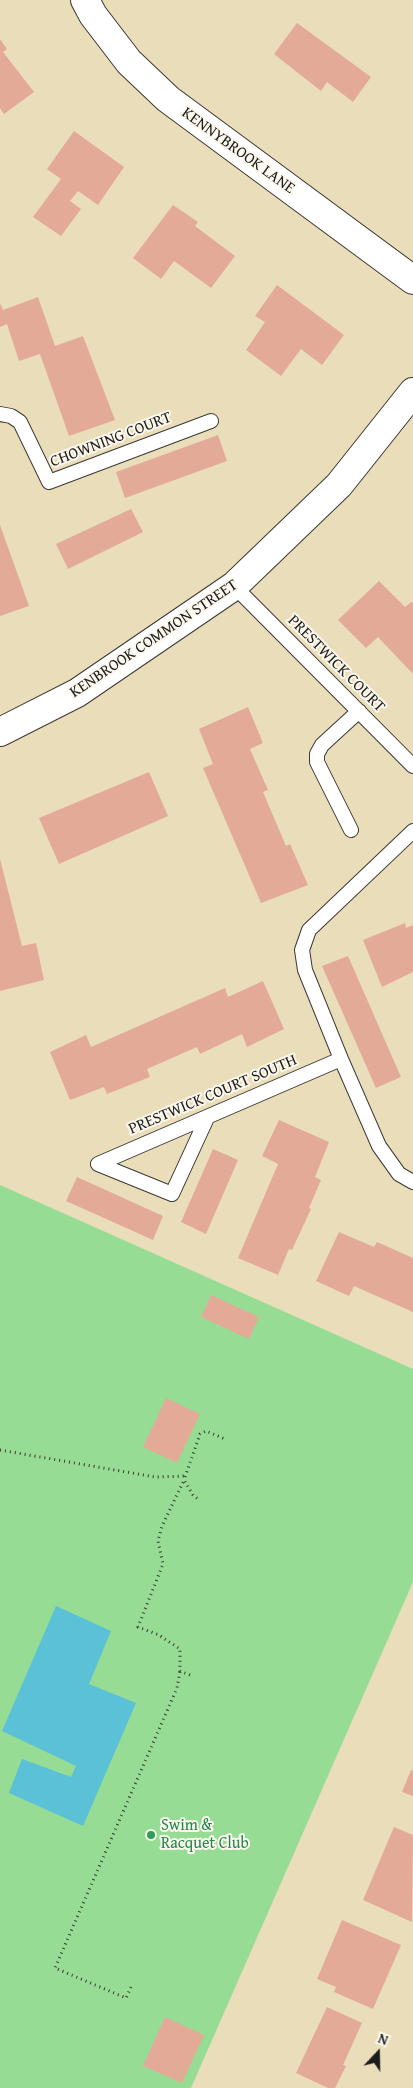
<!DOCTYPE html>
<html>
<head>
<meta charset="utf-8">
<style>
	body { margin:0 }
	#map { position:relative; width:413px; height:2088px; overflow:hidden; background:#eaddba; font-family:"Gentium Book Plus",serif }
	canvas { display:block }
	.north { position:absolute; left:353px; top:2028px; width:50px; height:50px; -webkit-text-stroke:4px #fbf7ec; paint-order:stroke; rotate:21deg; font-size:14px; font-weight:700; line-height:20px; text-align:center; color:#1c1c1c }
	.north::after { content:''; display:block; margin:auto; width:18px; height:22px; background:#1c1c1c; clip-path:polygon(50% 0,100% 100%,50% 72%,0 100%) }
</style>
</head>
<body>
<div id="map">
<canvas width="413" height="2088"></canvas>
<div class="north">N</div>
</div>
<script>
const g = document.querySelector('canvas').getContext('2d');
g.lineJoin = 'round';
function paint(path, color) { g.fillStyle = color; g.fill(path, 'evenodd'); }
const poly = rows => new Path2D(rows.map(r => 'M' + r).join(''));
function strokePath(path, color, width, dash) { g.strokeStyle = color; g.lineWidth = width; g.lineCap = dash ? 'butt' : 'round'; g.setLineDash(dash || []); g.stroke(path); }
function write(font, color, halo, rows, align = 'center') {
  g.font = font + ' "Gentium Book Plus",serif'; g.lineWidth = 4; g.setLineDash([]); g.textBaseline = 'middle'; g.strokeStyle = halo; g.fillStyle = color; for (const [text, x, y, turn = 0] of rows) {
    g.save(); g.translate(x, y); g.rotate((+turn || 0) * Math.PI / 180); g.textAlign = isNaN(turn) ? turn : align; if (halo) g.strokeText(text, 0, 0); g.fillText(text, 0, 0); g.restore();
  }
}
paint(poly([
	[0,1185,413,1369,413,1582,191,2088,0,2088]
]), '#96dc95');
paint(poly([
	[56,1606,111,1631,89,1684,136,1703,83,1826,9,1793,22,1759,71,1777,76,1766,2,1731]
]), '#5ac1d7');
paint(poly([
	[297,23,371,77,353,102,327,82,321,91,274,54],
	[0,39,7,49,3,52,34,92,4,114,0,108],
	[74,131,124,167,98,205,78,191,70,201,81,209,61,236,33,217,61,179,47,169],
	[173,205,198,222,195,226,235,256,211,288,174,261,161,279,133,258],
	[277,285,344,335,322,365,301,349,281,376,246,350,265,322,255,316],
	[38,297,55,346,83,336,115,420,69,436,40,354,19,361,7,324,0,327,0,303,3,310],
	[218,435,227,461,125,498,116,472],
	[131,509,143,532,68,569,56,544],
	[0,525,29,606,0,616],
	[379,581,405,607,411,602,413,603,413,674,378,637,366,648,338,620],
	[248,707,263,743,250,749,268,790,263,792,286,846,290,844,308,885,261,903,203,768,213,764,199,729],
	[149,772,168,816,59,864,39,818],
	[0,859,22,946,36,943,44,980,0,991],
	[405,923,406,928,413,925,413,972,382,987,363,940],
	[348,956,401,1077,376,1088,322,966],
	[263,981,284,1029,247,1047,242,1034,200,1054,197,1047,147,1069,150,1077,107,1094,104,1087,70,1100,50,1052,86,1035,91,1047,225,988,228,997],
	[279,1120,329,1142,315,1177,321,1180,309,1208,311,1209,292,1250,289,1249,278,1275,238,1258,278,1164,262,1156],
	[213,1149,238,1160,206,1234,181,1222],
	[77,1177,163,1216,153,1240,66,1201],
	[339,1232,374,1247,377,1242,413,1258,413,1312,354,1286,349,1296,316,1281],
	[211,1295,259,1317,249,1339,201,1317],
	[166,1398,200,1414,177,1463,143,1447],
	[411,1770,413,1771,413,1796,402,1792],
	[394,1827,413,1835,412,1922,363,1900],
	[342,1920,401,1945,373,2009,334,1992,336,1987,317,1979],
	[327,2007,362,2023,343,2065,346,2066,335,2088,328,2088,296,2073],
	[165,2017,204,2035,182,2083,143,2066]
]), '#e3ab97');
const service = poly([
	[0,414,11,416,20,422,49,482,211,421],
	[234,586,413,766],
	[351,830,317,762,317,754,322,745,359,711],
	[413,831,309,930,302,950,305,970,341,1059,379,1146,399,1174,413,1182],
	[98,1164,341,1059],
	[98,1164,172,1194,207,1118]
]);
const minor = poly([
	[85,0,93,15,129,62,168,99,413,280],
	[0,732,77,693,234,586,339,485,413,392]
]);
strokePath(service, '#3b3934', 16);
strokePath(minor, '#3b3934', 30);
strokePath(poly([
	[0,1450,155,1477,185,1476],
	[185,1477,200,1434,206,1431,225,1439],
	[190,1675,180,1671,180,1649,159,1635,138,1627,163,1564,158,1541,162,1526,184,1480,193,1495,198,1499],
	[131,1987,126,1998,55,1968,177,1688,180,1671]
]), '#3b3934', 3, [1, 4]);
strokePath(service, '#fff', 14);
strokePath(minor, '#fff', 28);
for (const [x, y, r, color] of [
	[151,1835,5,"#2e9e5b"]
]) { const dot = new Path2D(); dot.arc(x, y, r, 0, 2 * Math.PI); g.fillStyle = color; g.fill(dot); strokePath(dot, '#fbf7ec', 2); }
write('16px', '#1c1c1c', '#fbf7ec', [
	["KENNYBROOK LANE",238,151,36],
	["CHOWNING COURT",111,440,-21],
	["KENBROOK COMMON STREET",154,639,-34],
	["PRESTWICK COURT",336,664,45],
	["PRESTWICK COURT SOUTH",213,1095,-23]
]);
write('16px', '#27864d', '#fbf7ec', [
	["Swim &",161,1826],
	["Racquet Club",161,1844]
], 'left');
</script>
</body>
</html>
